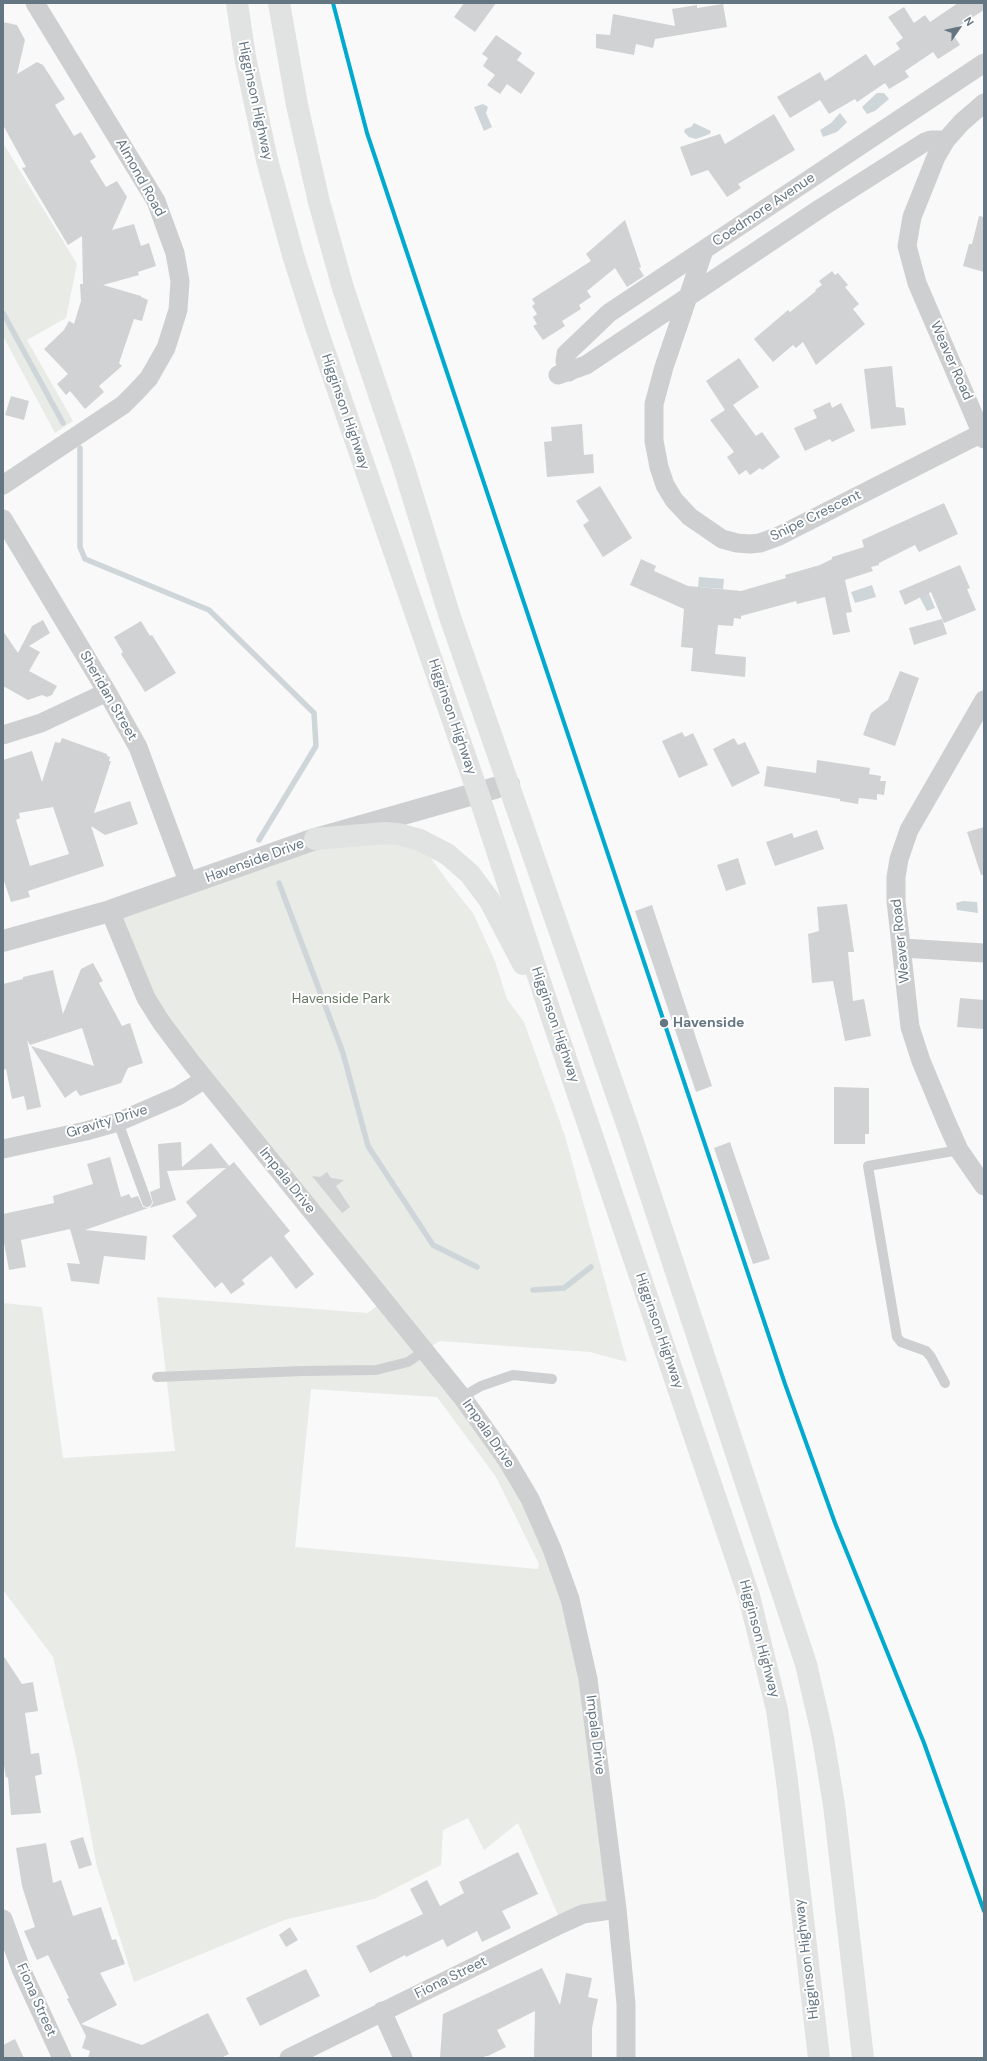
<!DOCTYPE html>
<html>
<head>
<meta charset="utf-8">
<style>
	body { margin:0 }
	#map { position:relative; width:987px; height:2061px; overflow:hidden; background:#f9f9f9; font-family:"DM Sans",sans-serif }
	canvas { display:block }
	.frame { position:absolute; inset:0; border:4px solid #657683; pointer-events:none }
	.north { position:absolute; left:939px; top:8px; width:40px; height:40px; -webkit-text-stroke:3px #fff; paint-order:stroke; rotate:56deg; font-size:11px; font-weight:700; line-height:16px; text-align:center; color:#657683 }
	.north::after { content:''; display:block; margin:auto; width:14px; height:18px; background:#657683; clip-path:polygon(50% 0,100% 100%,50% 72%,0 100%) }
</style>
</head>
<body>
<div id="map">
<canvas width="987" height="2061"></canvas>
<div class="frame"></div>
<div class="north">N</div>
</div>
<script>
const g = document.querySelector('canvas').getContext('2d');
g.lineJoin = 'round';
function paint(path, color) { g.fillStyle = color; g.fill(path, 'evenodd'); }
const poly = rows => new Path2D(rows.map(r => 'M' + r).join(''));
function strokePath(path, color, width, dash) { g.strokeStyle = color; g.lineWidth = width; g.lineCap = dash ? 'butt' : 'round'; g.setLineDash(dash || []); g.stroke(path); }
function write(font, color, halo, rows, align = 'center') {
  g.font = font + ' "DM Sans",sans-serif'; g.lineWidth = 4; g.setLineDash([]); g.textBaseline = 'middle'; g.strokeStyle = halo; g.fillStyle = color; for (const [text, x, y, turn = 0] of rows) {
    g.save(); g.translate(x, y); g.rotate((+turn || 0) * Math.PI / 180); g.textAlign = isNaN(turn) ? turn : align; if (halo) g.strokeText(text, 0, 0); g.fillText(text, 0, 0); g.restore();
  }
}
paint(poly([
	[3,143,77,264,66,318,27,340,73,421,55,433,3,336],
	[314,841,419,842,449,883,473,913,495,961,507,999,524,1022,565,1136,627,1362,590,1352,440,1341,423,1351,489,1434,565,1586,618,1909,562,1924,518,1823,484,1850,468,1818,443,1830,441,1865,374,1899,284,1920,134,1982,97,1867,76,1756,53,1657,3,1590,3,1303,42,1307,63,1458,175,1451,157,1297,368,1313,383,1301,190,1062,110,912],
	[311,1389,437,1397,496,1477,539,1564,538,1569,295,1547]
]), '#e8ebe6');
paint(poly([
	[877,93,884,93,889,99,875,111,867,114,862,107],
	[483,104,488,107,486,113,492,127,484,131,474,107],
	[840,113,847,122,837,132,823,137,820,130,831,123],
	[694,123,711,131,710,134,696,139,689,137,684,132,685,129,691,127],
	[699,577,724,579,723,589,698,587],
	[872,585,876,597,855,603,851,592],
	[926,586,935,608,927,611,919,596],
	[963,901,977,902,978,913,957,910,956,903]
]), '#ced6d9');
strokePath(poly([
	[3,313,63,423],
	[80,448,80,547,85,559,209,610,314,713,316,746,259,840],
	[279,883,343,1053,368,1146,433,1245,477,1267],
	[533,1290,564,1288,591,1267]
]), '#ced6d9', 5.5);
paint(poly([
	[464,3,496,3,475,32,454,17],
	[958,3,984,3,984,10,951,31,960,45,938,59,933,52,905,71,909,77,889,89,885,83,857,102,855,99,829,114,820,100,790,118,777,97,820,72,825,81,866,54,874,66,900,49,896,43,903,38,888,17,904,7,914,23,925,15,930,22],
	[723,4,727,27,655,39,653,48,636,44,634,55,596,48,596,34,610,35,613,14,675,26,672,9,697,5,697,8],
	[3,22,17,25,25,40,17,74,37,62,43,65,65,99,55,105,74,136,81,132,96,157,90,161,106,187,117,181,127,197,112,230,134,224,141,246,149,243,156,266,138,272,139,275,103,285,141,296,141,297,148,300,142,321,134,319,119,363,122,366,99,386,104,392,85,409,70,391,66,395,57,384,68,374,44,349,64,330,69,321,74,324,81,301,80,284,83,284,82,236,68,245,22,168,26,167,3,125],
	[496,35,522,53,517,60,535,73,521,94,507,84,500,94,487,85,495,75,483,66,488,58,482,54],
	[774,114,795,150,738,184,741,188,727,197,708,170,691,176,680,147,720,134,725,144],
	[979,216,984,217,984,272,963,266,969,244,972,244],
	[625,220,641,267,639,268,644,276,627,287,615,268,587,291,591,297,579,305,581,309,562,321,565,326,543,340,533,326,537,324,533,317,537,314,532,306,535,304,532,299,591,261,586,254],
	[832,271,835,275,838,273,848,285,845,287,859,304,853,309,865,324,816,365,803,342,796,348,793,345,773,362,754,339,788,310,790,312,816,291,815,290,822,285,819,281],
	[739,358,759,387,733,405,756,436,762,432,780,457,762,470,760,468,750,475,746,470,739,475,727,457,734,452,710,420,725,410,706,381],
	[892,366,896,407,904,408,906,425,871,429,864,369],
	[11,396,29,401,24,420,5,415],
	[830,402,832,408,841,403,855,431,832,442,830,439,805,451,794,428,817,418,813,410],
	[582,424,584,455,593,454,594,473,547,477,544,442,552,441,551,427],
	[600,486,632,538,603,557,583,525,589,521,576,501],
	[944,503,958,534,919,552,915,545,879,563,879,565,871,567,873,571,845,580,852,612,846,613,850,632,833,635,825,597,797,604,796,601,741,616,741,619,734,618,733,626,718,625,715,654,746,657,745,677,691,671,693,648,681,647,684,609,630,585,641,559,656,566,654,571,688,586,741,591,786,578,785,575,820,565,832,559,832,557,864,547,862,540],
	[960,565,970,588,967,589,976,610,944,623,931,592,905,605,899,591],
	[942,619,947,634,914,645,909,628],
	[43,620,50,633,29,646,40,652,29,671,57,686,52,695,47,697,42,695,28,700,3,686,3,631,18,653,32,626],
	[141,621,150,636,152,635,176,673,145,692,121,654,123,652,114,637],
	[900,671,919,678,895,746,863,735,871,713,888,700],
	[682,732,685,737,693,733,708,765,679,778,662,741],
	[62,738,107,754,107,756,110,757,109,761,111,761,94,813,130,801,138,824,105,835,91,826,104,866,28,891,30,897,11,902,3,878,3,760,32,751,42,782,55,742,60,743],
	[53,807,69,854,30,866,16,820,20,818,19,813],
	[734,738,738,745,745,742,760,773,732,787,713,749],
	[817,760,870,768,869,774,881,776,880,781,886,781,884,795,877,794,877,800,859,798,858,804,840,801,840,799,764,786,767,766,816,773],
	[984,827,984,875,981,875,967,832],
	[817,830,824,849,775,866,766,842,792,833,794,838],
	[738,858,746,884,726,891,717,865],
	[847,904,854,952,848,952,853,1001,864,999,871,1036,845,1041,833,981,812,983,808,934,819,931,817,907],
	[652,905,712,1086,696,1092,635,911],
	[93,963,103,981,99,983,122,1026,130,1023,143,1063,128,1068,121,1083,80,1096,76,1090,65,1098,31,1046,94,1066,82,1028,30,1045,27,1040,41,1107,27,1110,24,1096,12,1099,6,1069,3,1070,3,984,23,979,23,977,53,970,63,1014,81,969],
	[960,998,984,1000,984,1029,957,1027],
	[834,1087,869,1088,869,1134,865,1134,865,1144,834,1144],
	[181,1142,182,1167,211,1143,229,1166,234,1162,290,1231,284,1236,314,1274,296,1289,271,1256,242,1280,245,1284,231,1294,222,1282,215,1288,172,1236,197,1216,186,1202,226,1168,167,1171,176,1200,150,1208,153,1203,150,1192,160,1188,158,1144],
	[730,1142,770,1259,753,1264,714,1148],
	[110,1157,121,1197,129,1194,131,1198,138,1196,143,1207,148,1208,85,1230,147,1236,145,1260,104,1256,99,1284,71,1281,67,1263,80,1264,70,1229,21,1240,26,1267,9,1270,3,1237,3,1214,54,1203,53,1196,93,1184,87,1164],
	[327,1172,331,1178,344,1180,336,1186,350,1207,342,1213,312,1176,320,1177],
	[3,1655,22,1684,33,1682,38,1711,25,1713,31,1754,39,1753,42,1774,35,1776,41,1813,11,1815,8,1777,6,1778,3,1759],
	[83,1837,92,1865,79,1869,70,1841],
	[46,1843,53,1883,61,1880,73,1916,101,1907,112,1940,116,1939,125,1964,100,1973,117,2005,81,2024,142,2045,208,2013,229,2054,221,2058,88,2058,90,2051,82,2048,86,2036,67,1999,69,1998,48,1955,37,1960,24,1931,35,1927,22,1886,16,1848],
	[518,1852,538,1894,502,1911,511,1928,482,1942,477,1931,447,1947,443,1939,406,1957,405,1955,370,1973,356,1946,423,1914,410,1889,427,1880,440,1906,464,1893,459,1882],
	[290,1927,298,1940,286,1947,279,1935],
	[542,1968,560,2005,566,1973,592,1978,588,1997,598,1999,592,2028,592,2058,534,2057,535,2011,497,2030,506,2047,488,2056,484,2056,487,2058,440,2058,443,2014],
	[306,1969,320,1996,260,2026,246,1998],
	[15,2039,24,2058,3,2058,3,2045]
]), '#d0d2d3');
strokePath(poly([
	[118,1122,147,1202],
	[157,1377,302,1371,376,1370,408,1362,424,1351],
	[945,1383,931,1357,926,1351,901,1342,897,1337,868,1166,959,1150],
	[462,1397,481,1386,513,1375,552,1379]
]), '#cecfd0', 10);
strokePath(poly([
	[984,103,961,123,946,140,936,157,912,217,907,246,917,283,984,439],
	[704,250,664,367,654,404,654,441,659,467,665,485,674,500,690,517,722,539,737,543,750,544,760,543,779,536,982,433],
	[569,372,565,361,566,354,609,313,984,63],
	[558,375,586,365,821,208,925,142,931,140,946,140],
	[3,485,123,405,136,392,149,378,166,348,178,310,180,281,175,253,156,201,35,3],
	[3,519,107,692,138,747,189,884],
	[984,700,909,830,899,859,896,877,896,901,910,1027,921,1061,946,1121,959,1150,984,1186],
	[3,735,41,723,107,692],
	[110,911,146,998,161,1022,191,1062,462,1397,507,1460,530,1499,552,1549,570,1599,588,1679,617,1909,626,2004,626,2058],
	[903,948,984,953],
	[3,1149,86,1131,118,1122,178,1096,205,1079],
	[3,1919,21,1969,62,2058],
	[382,2011,403,2058],
	[289,2058,561,1924,583,1914,617,1909]
]), '#cecfd0', 19);
strokePath(poly([
	[3,941,110,911,315,839,509,784]
]), '#cecfd0', 22);
strokePath(poly([
	[237,3,245,57,267,160,293,255,316,327,478,793,553,1021,749,1596,777,1710,787,1781,819,2058],
	[279,3,297,105,319,202,343,288,404,468,450,617,630,1133,806,1664,823,1738,834,1805,863,2058],
	[315,839,385,833,399,834,420,840,447,854,470,874,490,901,523,964]
]), '#e1e2e2', 22);
strokePath(poly([
	[333,3,367,133,785,1384,835,1523,924,1743,984,1911]
]), '#00a9ce', 4);
for (const [x, y, r, color] of [
	[664,1023,5,"#657683"]
]) { const dot = new Path2D(); dot.arc(x, y, r, 0, 2 * Math.PI); g.fillStyle = color; g.fill(dot); strokePath(dot, '#fff', 1.5); }
write('14px', '#657683', '#fff', [
	["Higginson Highway",255,101,78],
	["Almond Road",140,178,61],
	["Coedmore Avenue",764,210,-34],
	["Weaver Road",951,361,66],
	["Higginson Highway",345,412,71],
	["Snipe Crescent",816,516,-26],
	["Sheridan Street",108,696,60],
	["Higginson Highway",452,717,71],
	["Havenside Drive",255,861,-20],
	["Weaver Road",901,941,-96],
	["Higginson Highway",555,1025,71],
	["Gravity Drive",107,1122,-17],
	["Impala Drive",287,1181,51],
	["Higginson Highway",659,1331,71],
	["Impala Drive",488,1434,55],
	["Higginson Highway",759,1639,75],
	["Impala Drive",595,1735,83],
	["Higginson Highway",807,1959,-97],
	["Fiona Street",451,1978,-26],
	["Fiona Street",36,2000,66]
]);
write('14px', '#687a64', '#fff', [
	["Havenside Park",341,999]
]);
write('bold 14px', '#657683', '#fff', [
	["Havenside",673,1023]
], 'left');
</script>
</body>
</html>
